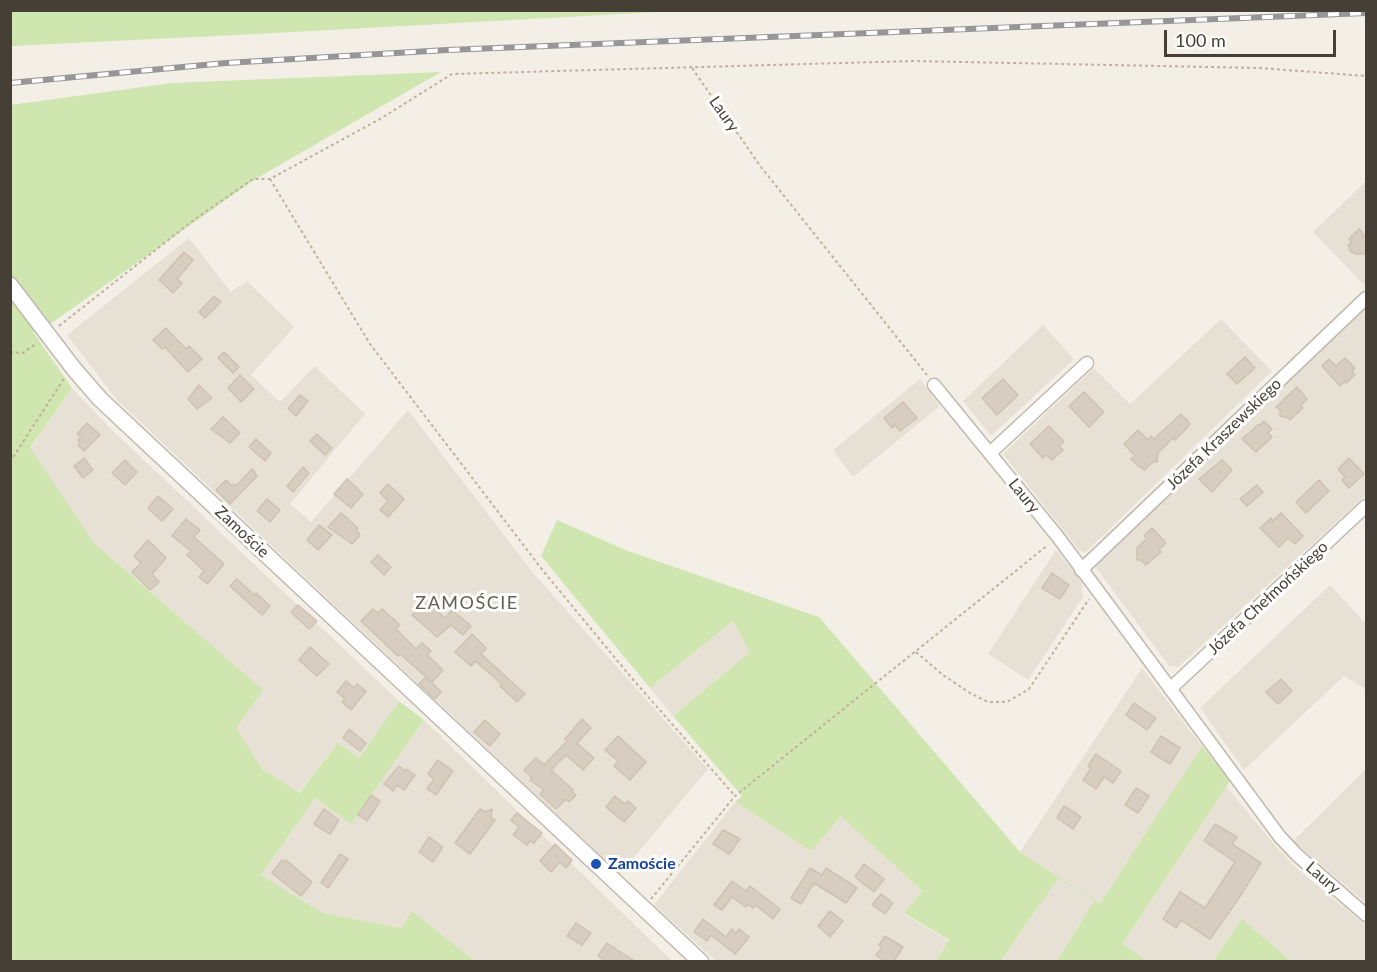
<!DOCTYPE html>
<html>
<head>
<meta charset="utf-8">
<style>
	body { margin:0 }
	#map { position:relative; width:1377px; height:972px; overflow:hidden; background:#f3efe7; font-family:Lato,sans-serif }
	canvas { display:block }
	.frame { position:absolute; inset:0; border:12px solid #463f36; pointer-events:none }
	.scale { position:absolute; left:1164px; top:30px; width:172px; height:27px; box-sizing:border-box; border:3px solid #463f36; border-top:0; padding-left:8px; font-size:18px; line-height:21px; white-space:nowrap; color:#463f36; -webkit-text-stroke:4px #fff; paint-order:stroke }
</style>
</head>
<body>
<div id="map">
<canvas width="1377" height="972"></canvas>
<div class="frame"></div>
<div class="scale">100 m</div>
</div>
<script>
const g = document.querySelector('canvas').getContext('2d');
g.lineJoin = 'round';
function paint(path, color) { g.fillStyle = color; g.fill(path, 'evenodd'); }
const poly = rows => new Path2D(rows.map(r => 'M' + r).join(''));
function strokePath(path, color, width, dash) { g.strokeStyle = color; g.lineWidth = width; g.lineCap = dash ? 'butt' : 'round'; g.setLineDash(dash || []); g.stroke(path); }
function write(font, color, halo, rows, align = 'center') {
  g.font = font + ' Lato,sans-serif'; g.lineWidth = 6; g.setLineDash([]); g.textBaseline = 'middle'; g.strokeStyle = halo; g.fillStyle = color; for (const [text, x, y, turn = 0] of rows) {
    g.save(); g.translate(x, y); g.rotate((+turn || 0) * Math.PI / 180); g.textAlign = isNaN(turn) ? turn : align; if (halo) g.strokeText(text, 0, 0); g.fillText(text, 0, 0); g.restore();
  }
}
paint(poly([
	[1366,181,1366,282,1364,285,1313,232],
	[189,238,231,292,247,281,294,327,251,375,280,402,315,366,365,414,290,504,311,522,408,410,534,574,708,769,620,874,118,401,67,335],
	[1366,308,1366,495,1178,667,1169,666,1094,565],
	[1221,319,1272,371,1086,552,1080,551,1003,454,1094,368,1130,404],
	[1043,325,1074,359,991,436,963,401],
	[920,379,940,406,853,477,833,450],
	[72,388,112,430,399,701,359,758,338,743,298,793,262,769,235,728,262,690,93,542,30,449],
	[1056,550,1082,582,1083,597,1028,680,988,654],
	[1330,585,1366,624,1366,689,1344,676,1244,770,1200,708],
	[733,621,750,652,673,716,650,688],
	[1142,668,1202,746,1101,905,1094,901,1057,961,1001,962,1057,878,1020,852],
	[424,720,672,961,475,961,412,911,402,928,323,913,261,875,315,798,351,823],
	[1366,769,1366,903,1293,841],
	[1226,786,1279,850,1294,866,1366,926,1366,961,1291,961,1242,919,1213,961,1146,961,1123,943],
	[735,802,811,851,841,815,922,891,904,914,949,941,936,961,716,961,654,905]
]), '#e7e1d5');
paint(poly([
	[656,10,657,12,257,34,11,46,11,11],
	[441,72,257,178,46,327,33,332,72,388,30,448,93,542,263,690,236,728,262,769,299,793,338,743,359,758,399,701,424,720,351,824,315,798,261,875,323,913,401,928,412,911,475,961,11,961,10,105,172,83],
	[557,520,628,551,819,617,1020,852,1100,904,1202,746,1230,781,1123,943,1146,961,1057,961,1094,901,1058,878,1001,961,936,961,949,940,904,913,922,891,841,816,811,851,735,802,742,796,673,716,750,652,733,621,650,688,541,556],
	[1242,919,1291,961,1213,961]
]), '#d0e6b1');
const building = poly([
	[1359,229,1366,237,1366,254,1357,254,1351,252,1348,245,1352,242,1349,239,1359,229],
	[184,252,193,260,177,279,182,283,173,293,159,280,184,252],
	[214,296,221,302,205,318,199,312,214,296],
	[166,328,186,349,189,346,202,359,188,372,165,347,162,349,153,340,166,328],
	[224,352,239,367,233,373,218,358,224,352],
	[1245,357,1255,368,1237,384,1227,374,1245,357],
	[1345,358,1355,368,1352,371,1355,375,1346,383,1344,382,1340,386,1322,366,1329,359,1336,366,1345,358],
	[240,375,254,389,241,402,228,388,240,375],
	[1003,379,1018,395,997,415,982,398,1003,379],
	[199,385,212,398,197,409,188,399,199,385],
	[1297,387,1307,399,1300,406,1303,408,1290,420,1286,417,1280,416,1280,410,1276,407,1297,387],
	[1084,392,1104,412,1089,427,1069,406,1084,392],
	[300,395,308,401,296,416,288,409,300,395],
	[903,402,917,418,900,431,895,425,892,428,884,418,903,402],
	[1181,414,1190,424,1185,430,1175,440,1173,438,1158,453,1157,462,1153,462,1144,470,1140,466,1139,467,1131,459,1135,456,1124,444,1138,430,1148,440,1151,436,1154,439,1181,414],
	[223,417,240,433,230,443,211,429,223,417],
	[1264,421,1272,429,1268,433,1272,437,1256,452,1242,439,1259,424,1260,425,1264,421],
	[87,423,100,435,84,451,78,445,80,443,78,440,81,437,77,434,87,423],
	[1049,426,1064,442,1059,446,1063,450,1052,460,1046,455,1043,458,1030,444,1049,426],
	[317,434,332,448,325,455,310,441,317,434],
	[256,439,271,453,265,461,249,447,256,439],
	[84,458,93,470,83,478,74,466,84,458],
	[1349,458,1364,474,1349,488,1342,480,1345,477,1338,469,1349,458],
	[125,460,137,472,125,485,112,473,125,460],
	[1222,460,1232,470,1212,492,1199,479,1222,460],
	[303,467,309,473,293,492,287,486,303,467],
	[252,469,257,476,230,504,216,490,226,480,232,486,234,484,236,486,252,469],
	[347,479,363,494,351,508,334,494,347,479],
	[1319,480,1329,491,1306,513,1296,502,1319,480],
	[388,484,404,499,388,517,380,510,388,501,380,493,388,484],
	[1257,485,1263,492,1247,506,1240,499,1257,485],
	[158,496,173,509,162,521,148,508,158,496],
	[267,499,280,510,270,522,257,511,267,499],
	[341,513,358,528,356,530,360,535,352,544,328,527,341,513],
	[1281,513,1303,536,1295,544,1288,538,1279,547,1260,528,1271,518,1273,521,1281,513],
	[186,519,200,530,194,537,224,564,207,584,199,577,204,571,187,555,191,551,172,536,186,519],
	[319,525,332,535,318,550,307,540,319,525],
	[1152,528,1166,543,1159,550,1161,552,1146,565,1141,560,1137,560,1137,548,1147,538,1144,536,1152,528],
	[148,540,166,558,152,574,159,582,150,590,132,572,141,563,134,556,148,540],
	[378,555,391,567,384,575,371,562,378,555],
	[1052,573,1069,585,1060,599,1042,588,1052,573],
	[237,579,254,595,256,593,270,606,262,615,230,586,237,579],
	[425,600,445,618,452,610,471,626,463,635,451,625,437,637,412,615,425,600],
	[298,605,317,621,309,629,291,612,298,605],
	[373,609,378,613,382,609,400,625,396,629,416,649,422,643,431,651,427,655,443,670,432,682,400,654,398,656,361,621,373,609],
	[472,634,486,648,481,654,525,694,517,702,500,686,502,684,475,661,471,666,455,652,472,634],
	[310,647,329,664,317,676,299,660,310,647],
	[426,677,441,692,435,699,419,684,426,677],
	[1281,679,1292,691,1278,704,1266,692,1281,679],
	[346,681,354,688,357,684,366,691,351,710,342,702,345,699,337,692,346,681],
	[1134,703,1156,718,1147,730,1126,715,1134,703],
	[582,719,591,728,577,743,594,758,583,770,566,755,551,770,573,790,572,792,576,795,569,802,566,799,556,809,540,794,544,790,530,780,532,778,524,770,536,758,544,765,567,741,565,739,582,719],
	[485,720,500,734,490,746,474,732,485,720],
	[349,729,366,743,360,751,343,738,349,729],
	[618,736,646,762,630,780,614,766,618,761,605,750,618,736],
	[1161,736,1180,748,1170,764,1151,752,1161,736],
	[1096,754,1121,771,1113,783,1104,777,1096,789,1083,780,1091,768,1088,766,1096,754],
	[438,760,453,771,436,795,427,789,434,779,428,774,438,760],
	[399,766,405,771,407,769,415,775,404,790,397,785,393,791,384,784,399,766],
	[1136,788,1149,796,1138,813,1125,805,1136,788],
	[371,795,380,801,367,821,358,815,371,795],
	[615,796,625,804,628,801,636,808,624,822,606,807,615,796],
	[1064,806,1081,817,1073,829,1057,818,1064,806],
	[324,809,339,820,330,834,314,824,324,809],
	[480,809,485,812,492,809,491,818,495,820,470,854,455,843,480,809],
	[517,813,542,833,534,843,530,841,527,845,513,835,519,827,511,820,517,813],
	[1215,824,1237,837,1232,844,1261,863,1239,898,1210,939,1181,920,1176,928,1163,919,1180,892,1205,908,1235,862,1204,841,1215,824],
	[723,830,740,839,729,854,713,844,723,830],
	[429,837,443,847,433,862,419,852,429,837],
	[555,844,572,860,566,868,560,862,551,872,540,861,555,844],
	[340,854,348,859,328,888,321,883,340,854],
	[282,860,284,862,286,860,312,882,301,896,272,873,282,860],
	[864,864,884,879,874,892,855,877,864,864],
	[810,868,822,875,826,868,857,888,846,903,814,883,801,904,791,898,810,868],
	[732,881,746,891,750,886,780,909,773,919,755,905,753,908,748,904,746,907,732,897,722,910,714,905,732,881],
	[881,894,893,903,885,914,872,905,881,894],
	[830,911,843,921,830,937,818,926,830,911],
	[703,919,726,937,732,929,736,933,739,929,749,937,735,954,711,935,707,941,694,932,703,919],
	[576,923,591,933,582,945,567,936,576,923],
	[885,936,903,947,893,962,885,962,876,955,882,947,879,945,885,936],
	[607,943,619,951,636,962,607,962,598,956,607,943]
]);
paint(building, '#d7cdc0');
strokePath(building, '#cfc2b0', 1.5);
const minor = poly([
	[934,385,1058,537,1280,837,1297,855,1366,915],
	[990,453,1087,363],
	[1081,570,1366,298],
	[1170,689,1366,506]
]);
const tertiary = poly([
	[10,285,74,369,100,399,701,962]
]);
strokePath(minor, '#c1b9ad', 15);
strokePath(tertiary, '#c1b9ad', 18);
strokePath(poly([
	[692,68,761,167,927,375],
	[270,179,370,344,544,572,630,676,735,796],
	[59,326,195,219,253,179,270,179,380,119,452,74,913,61,1260,68,1366,76],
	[10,352,23,353,37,343],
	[10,462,65,377],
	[916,652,943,675,970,693,988,702,1007,702,1029,689,1089,599],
	[651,899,735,796,1048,545]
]), '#c0b19b', 2, [3, 3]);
strokePath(minor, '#fff', 12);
strokePath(tertiary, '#fff', 15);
const rail = poly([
	[10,83,226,63,447,50,1366,13]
]);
strokePath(rail, '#969696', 6);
strokePath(rail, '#fff', 4, [11]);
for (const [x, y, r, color] of [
	[596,864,6,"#1a4fb4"]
]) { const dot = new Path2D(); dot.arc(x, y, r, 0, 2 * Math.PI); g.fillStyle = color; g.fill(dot); strokePath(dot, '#fff', 2); }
write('16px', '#463f36', '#fff', [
	["Laury",724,114,55],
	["Józefa Kraszewskiego",1224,434,-44],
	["Laury",1024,496,51],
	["Zamoście",242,532,43],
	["Józefa Chełmońskiego",1268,598,-43],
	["Laury",1323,878,41]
]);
write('bold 16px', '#164399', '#fff', [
	["Zamoście",608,864]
], 'left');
g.letterSpacing = '1.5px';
write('18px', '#685d4e', '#fff', [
	["ZAMOŚCIE",467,603]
]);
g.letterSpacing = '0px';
</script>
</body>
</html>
